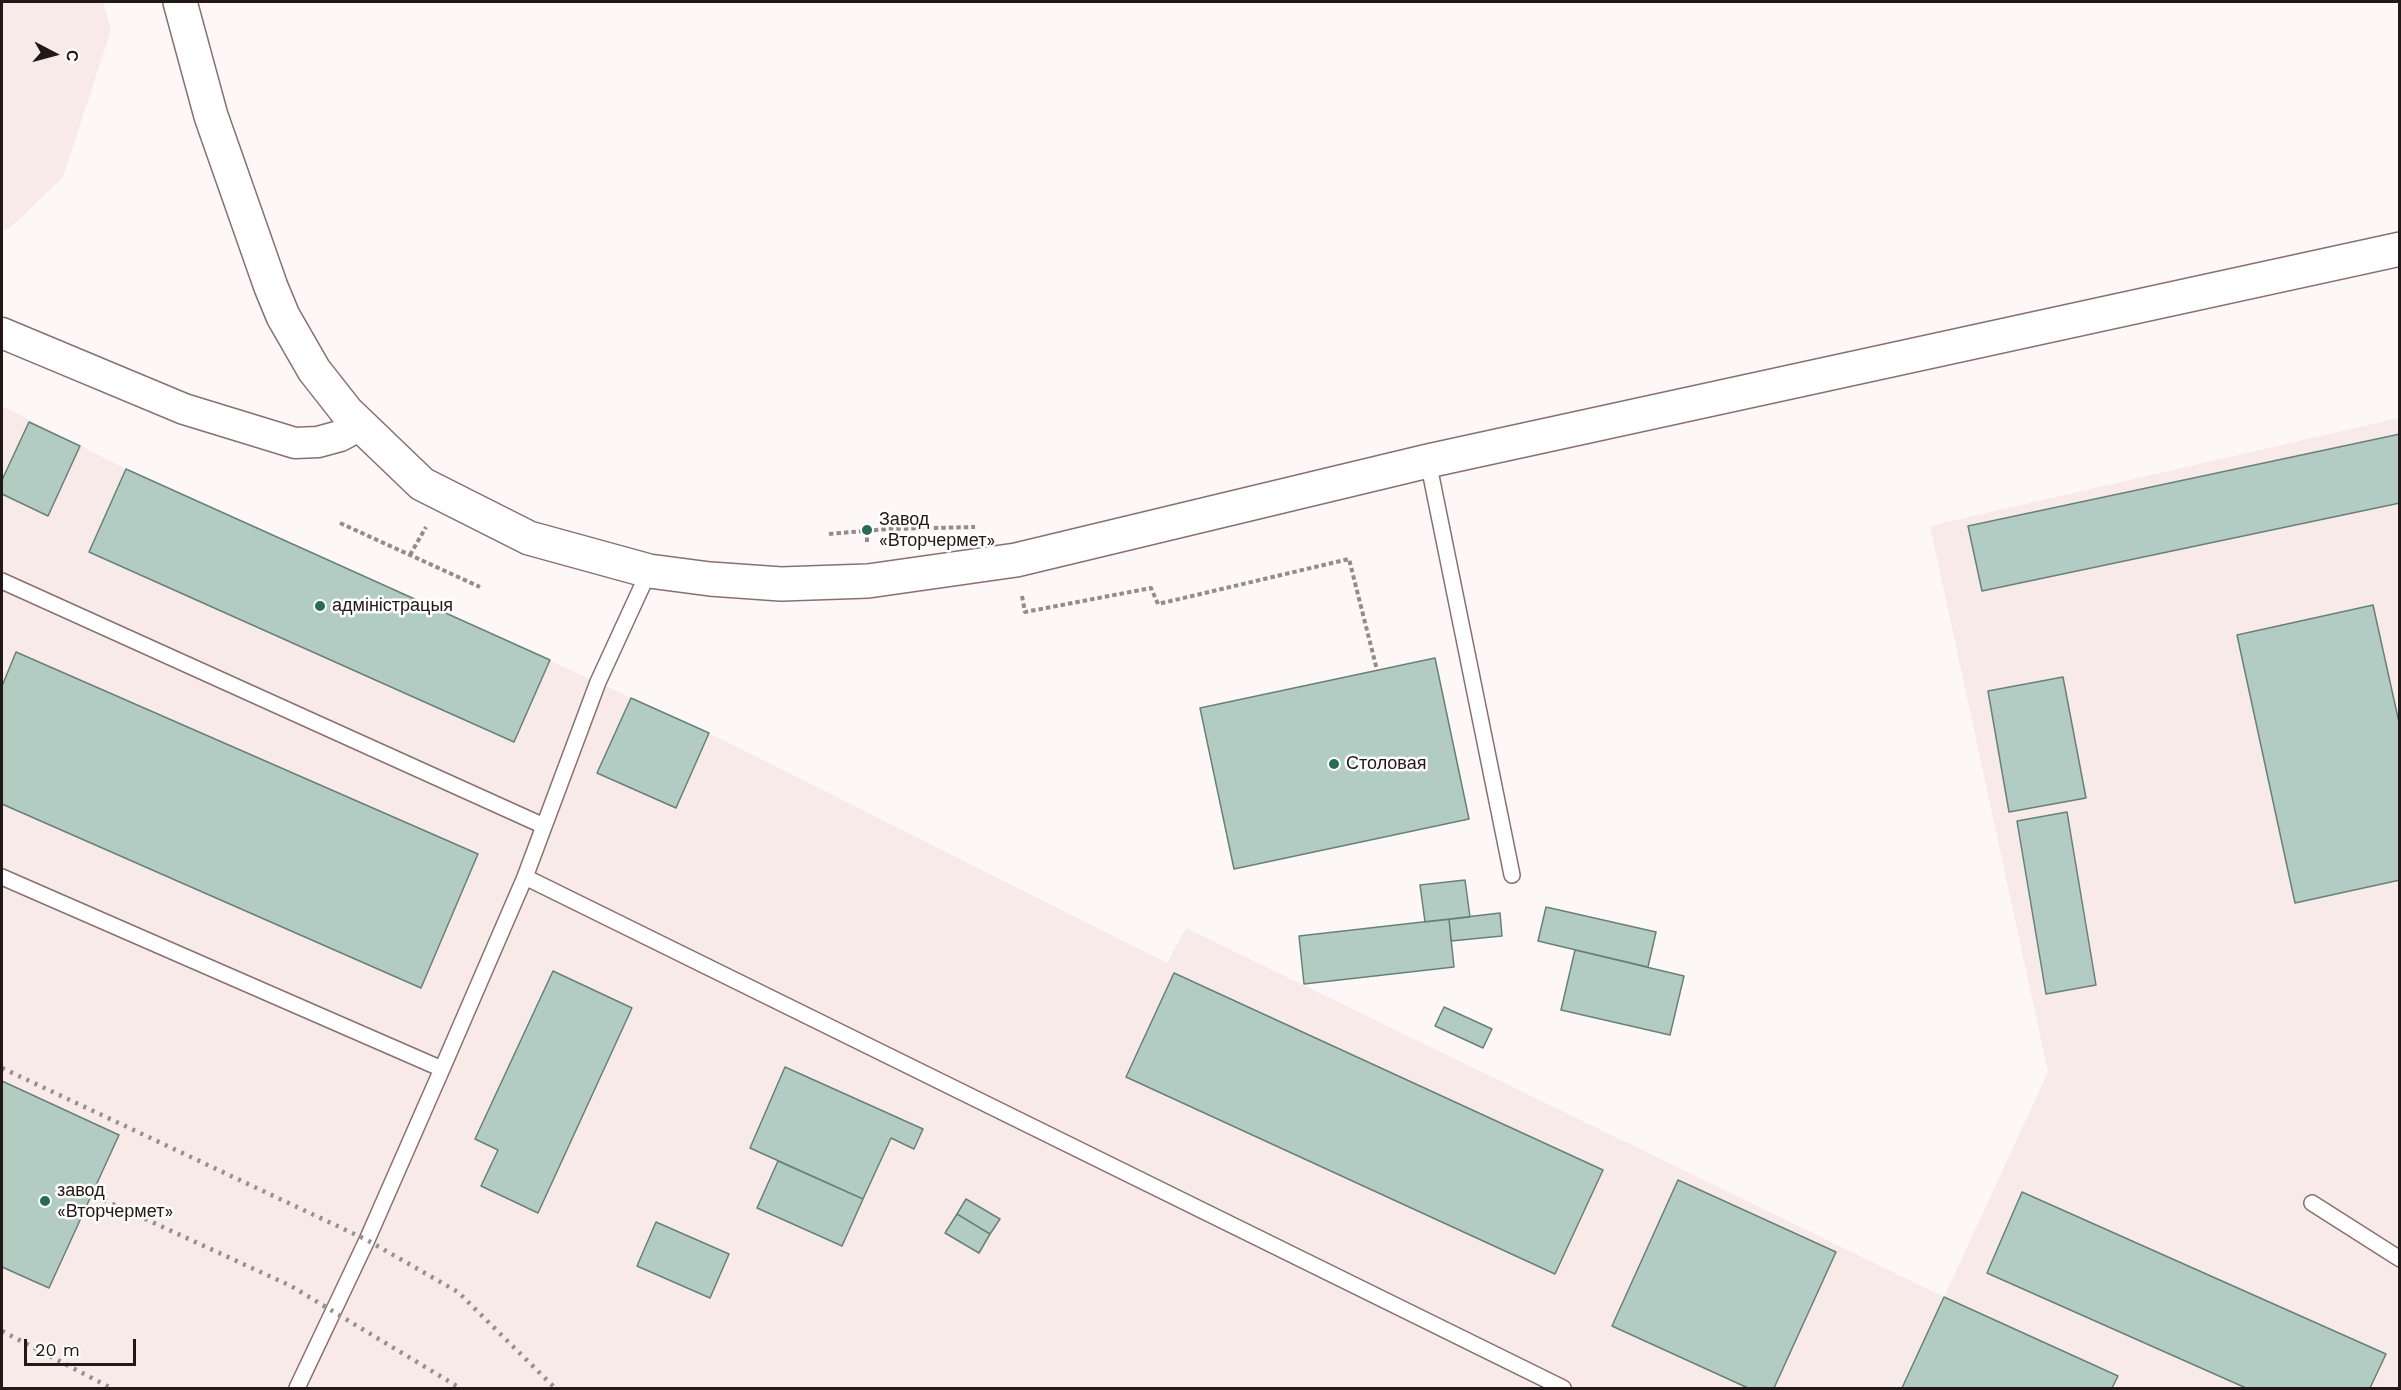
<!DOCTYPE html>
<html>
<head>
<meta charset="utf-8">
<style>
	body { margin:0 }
	#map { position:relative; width:2401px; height:1390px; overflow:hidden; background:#fdf7f7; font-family:"Work Sans",sans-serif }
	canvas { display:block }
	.frame { position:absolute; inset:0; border:3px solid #211817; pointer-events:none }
	.north { position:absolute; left:24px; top:24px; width:60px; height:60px; -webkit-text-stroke:4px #fff; paint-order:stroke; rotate:96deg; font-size:16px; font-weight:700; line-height:24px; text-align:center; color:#211817 }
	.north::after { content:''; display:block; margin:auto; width:21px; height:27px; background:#211817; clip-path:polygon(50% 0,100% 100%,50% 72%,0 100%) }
	.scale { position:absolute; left:24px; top:1339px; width:112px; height:27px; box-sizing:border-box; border:3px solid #211817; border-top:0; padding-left:8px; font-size:18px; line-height:21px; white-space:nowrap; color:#211817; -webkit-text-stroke:4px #fff; paint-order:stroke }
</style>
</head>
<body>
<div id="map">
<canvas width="2401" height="1390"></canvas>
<div class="frame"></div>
<div class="north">С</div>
<div class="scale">20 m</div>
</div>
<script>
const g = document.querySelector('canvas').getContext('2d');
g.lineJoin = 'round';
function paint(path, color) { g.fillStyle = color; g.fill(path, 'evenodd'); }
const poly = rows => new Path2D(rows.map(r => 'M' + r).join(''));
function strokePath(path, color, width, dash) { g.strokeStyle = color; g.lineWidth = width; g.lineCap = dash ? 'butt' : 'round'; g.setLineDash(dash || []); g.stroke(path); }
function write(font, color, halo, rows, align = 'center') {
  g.font = font + ' "Work Sans",sans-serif'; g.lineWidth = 5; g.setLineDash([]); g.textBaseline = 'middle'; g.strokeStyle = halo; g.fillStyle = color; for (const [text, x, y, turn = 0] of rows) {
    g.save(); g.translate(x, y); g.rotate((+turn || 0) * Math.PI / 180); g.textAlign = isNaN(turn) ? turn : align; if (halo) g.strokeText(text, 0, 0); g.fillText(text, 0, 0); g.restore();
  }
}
paint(poly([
	[2,2,103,2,111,30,63,177,10,228,2,230],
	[2,406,126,469,709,733,1167,963,1186,928,1944,1297,2048,1072,1930,526,2399,418,2399,1388,2,1388]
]), '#f8eae8');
const building = poly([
	[29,422,80,446,48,516,2,494,2,480,29,422],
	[2400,434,2400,503,1982,591,1968,526,2400,434],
	[126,469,550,660,514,742,89,552,126,469],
	[2373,605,2400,727,2400,880,2295,903,2237,635,2373,605],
	[16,652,478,854,421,988,2,804,2,686,16,652],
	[1435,658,1469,819,1234,869,1200,708,1435,658],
	[2063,677,2086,798,2009,812,1988,691,2063,677],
	[631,698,709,733,676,808,597,773,631,698],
	[2067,812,2096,985,2046,994,2017,821,2067,812],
	[1465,880,1470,917,1425,922,1420,885,1465,880],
	[1546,907,1656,932,1648,967,1538,941,1546,907],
	[1500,913,1502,936,1451,941,1449,919,1500,913],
	[1449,919,1454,967,1304,984,1299,936,1449,919],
	[1575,950,1684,976,1670,1035,1561,1010,1575,950],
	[553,971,632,1008,538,1213,481,1186,498,1150,475,1139,553,971],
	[1174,973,1603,1170,1555,1274,1126,1077,1174,973],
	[1444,1007,1492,1029,1483,1048,1435,1026,1444,1007],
	[785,1067,923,1129,914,1149,891,1138,863,1199,750,1148,785,1067],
	[2,1081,119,1135,49,1288,2,1267,2,1081],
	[778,1161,863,1199,842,1246,757,1208,778,1161],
	[1678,1180,1836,1252,1774,1388,1748,1388,1612,1326,1678,1180],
	[2022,1192,2386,1354,2370,1388,2246,1388,1987,1273,2022,1192],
	[966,1199,1000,1219,990,1234,957,1214,966,1199],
	[957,1214,990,1234,979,1253,945,1233,957,1214],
	[656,1222,729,1254,710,1298,637,1266,656,1222],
	[1944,1297,2118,1376,2112,1388,1902,1388,1944,1297]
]);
paint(building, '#b2ccc4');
strokePath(building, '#688078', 1.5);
const lane = poly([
	[1428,461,1512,875],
	[2,581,544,826],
	[2,877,442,1069,525,877,1563,1388],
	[525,877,598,682,649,571],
	[2312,1203,2400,1259],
	[297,1388,367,1240,442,1069]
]);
const street = poly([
	[2,333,184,409,295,443,318,442,340,436,360,425]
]);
const secondary = poly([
	[180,2,211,116,271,287,283,316,314,370,347,412,422,484,529,538,649,571,710,579,781,584,868,581,1016,560,1428,461,2400,249]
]);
strokePath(lane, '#88706e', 18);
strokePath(street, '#88706e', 33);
strokePath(secondary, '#88706e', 36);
strokePath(poly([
	[340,523,480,587],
	[867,530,867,545],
	[829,534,888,529,975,527],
	[410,555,426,527],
	[1022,596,1025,612,1151,588,1158,604,1349,559,1377,670]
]), '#938c8b', 4, [4.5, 3]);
strokePath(lane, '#fff', 15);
strokePath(street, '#fff', 30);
strokePath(secondary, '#fff', 33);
strokePath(poly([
	[2,1068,367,1240,458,1292,555,1388],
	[104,1200,291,1286,460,1388],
	[2,1331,111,1388]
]), '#978f8f', 4.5, [3, 6]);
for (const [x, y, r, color] of [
	[867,530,6,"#296b5b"],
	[320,606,6,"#296b5b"],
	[1334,764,6,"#296b5b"],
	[45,1201,6,"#296b5b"]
]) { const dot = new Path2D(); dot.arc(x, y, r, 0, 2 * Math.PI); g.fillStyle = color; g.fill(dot); strokePath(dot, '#fff', 2); }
write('18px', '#211817', '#fff', [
	["Завод",879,520],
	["«Вторчермет»",879,541],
	["адміністрацыя",332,606],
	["Столовая",1346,764],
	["завод",57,1191],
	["«Вторчермет»",57,1212]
], 'left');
</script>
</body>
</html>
